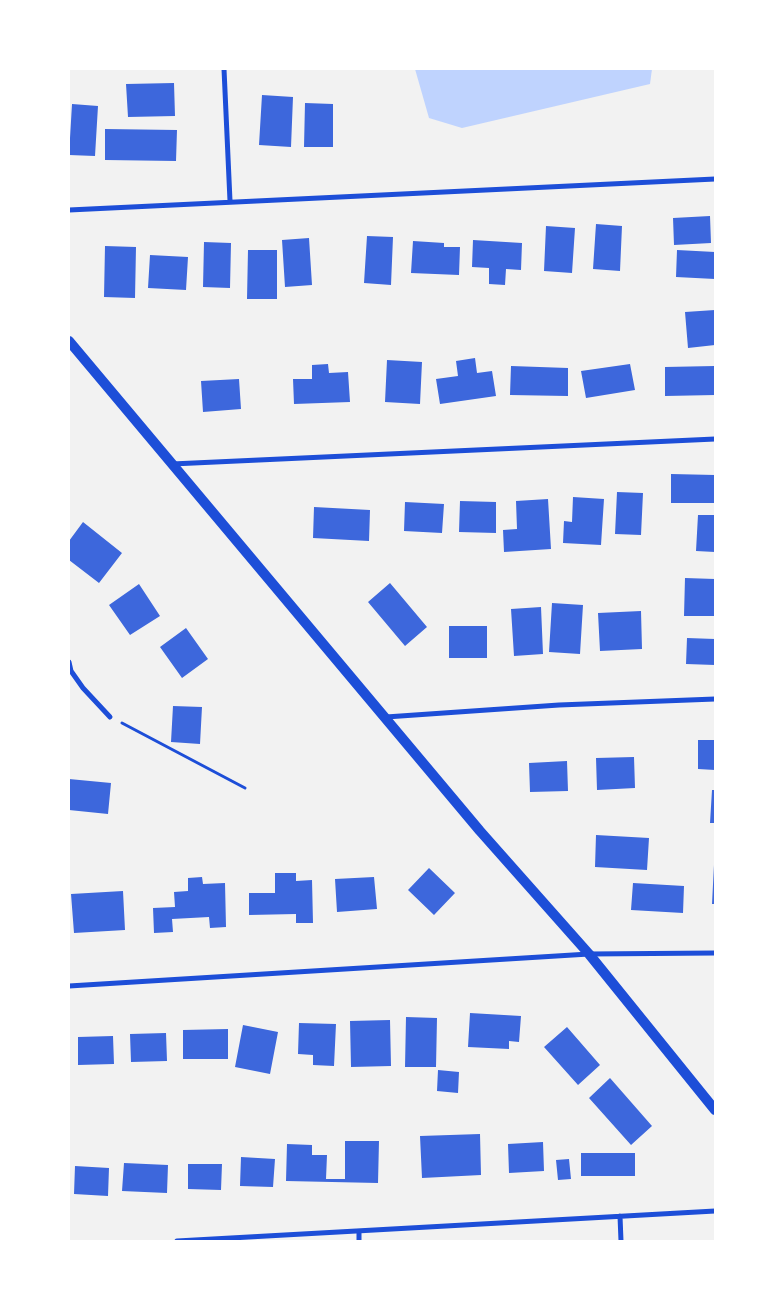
<!DOCTYPE html>
<html>
<head>
<meta charset="utf-8">
<style>
	body { margin:0 }
	#map { position:relative; width:784px; height:1310px; overflow:hidden; background:#f2f2f2; font-family:Figtree,sans-serif }
	canvas { display:block }
	.frame { position:absolute; inset:0; border:70px solid #fff; pointer-events:none }
</style>
</head>
<body>
<div id="map">
<canvas width="784" height="1310"></canvas>
<div class="frame"></div>
</div>
<script>
const g = document.querySelector('canvas').getContext('2d');
g.lineJoin = 'round';
function paint(path, color) { g.fillStyle = color; g.fill(path, 'evenodd'); }
const poly = rows => new Path2D(rows.map(r => 'M' + r).join(''));
function strokePath(path, color, width, dash) { g.strokeStyle = color; g.lineWidth = width; g.lineCap = dash ? 'butt' : 'round'; g.setLineDash(dash || []); g.stroke(path); }
paint(poly([
	[415,69,652,69,650,84,462,128,429,118]
]), '#bfd3fe');
paint(poly([
	[174,83,175,116,128,117,126,84],
	[262,95,293,97,291,147,259,145],
	[305,103,333,104,333,147,304,147],
	[72,104,98,106,95,156,69,155],
	[105,129,177,130,176,161,105,160],
	[710,216,711,243,674,245,673,218],
	[596,224,622,226,620,271,593,269],
	[546,226,575,228,572,273,544,271],
	[367,236,393,237,391,285,364,283],
	[309,238,312,285,285,287,282,240],
	[473,240,522,243,521,270,506,269,505,285,489,284,489,268,472,267],
	[413,241,444,243,444,247,460,247,459,275,411,273],
	[204,242,231,243,230,288,203,287],
	[105,246,136,247,135,298,104,297],
	[248,250,277,250,277,299,247,299],
	[677,250,715,252,715,279,676,277],
	[150,255,188,257,186,290,148,288],
	[715,310,715,345,688,348,685,312],
	[475,358,477,373,492,371,496,396,440,404,436,379,458,376,456,361],
	[387,360,422,362,420,404,385,402],
	[328,364,329,373,348,372,350,402,294,404,293,379,312,379,312,365],
	[630,364,635,390,586,398,581,371],
	[511,366,568,368,568,396,510,395],
	[715,366,715,395,665,396,665,367],
	[239,379,241,409,203,412,201,381],
	[671,474,715,475,715,503,671,503],
	[617,492,643,493,641,535,615,534],
	[573,497,604,499,601,545,563,543,564,521,572,522],
	[548,499,551,549,504,552,503,530,517,529,516,501],
	[460,501,496,502,496,533,459,532],
	[405,502,444,504,442,533,404,531],
	[314,507,370,510,369,541,313,538],
	[698,515,715,515,715,552,696,551],
	[83,522,122,553,99,583,69,560,69,541],
	[685,578,715,579,715,616,684,616],
	[390,583,427,627,405,646,368,602],
	[139,584,160,616,130,635,109,605],
	[552,603,583,605,580,654,549,652],
	[541,607,543,654,514,656,511,609],
	[641,611,642,649,600,651,598,613],
	[449,626,487,626,487,658,449,658],
	[186,628,208,659,182,678,160,647],
	[687,638,715,639,715,665,686,664],
	[173,706,202,707,200,744,171,742],
	[698,740,715,740,715,770,698,769],
	[634,757,635,788,597,790,596,758],
	[567,761,568,791,530,792,529,763],
	[69,779,111,783,108,814,69,810],
	[712,790,715,790,715,823,710,823],
	[596,835,649,838,647,870,595,867],
	[714,865,715,866,715,904,712,904],
	[429,868,455,893,434,915,408,890],
	[275,873,296,873,296,881,312,880,313,923,296,923,296,914,249,915,249,893,275,893],
	[202,877,203,884,225,883,226,927,210,928,209,917,172,919,173,932,154,933,153,908,175,907,174,892,188,891,188,878],
	[374,877,377,909,337,912,335,879],
	[633,883,684,886,683,913,631,910],
	[123,891,125,930,74,933,71,894],
	[470,1013,521,1016,519,1042,509,1041,509,1049,468,1047],
	[406,1017,437,1018,436,1067,405,1067],
	[390,1020,391,1066,351,1067,350,1021],
	[299,1023,336,1024,334,1066,313,1065,313,1055,298,1054],
	[243,1025,278,1032,270,1074,235,1067],
	[567,1027,600,1065,578,1085,544,1047],
	[228,1029,228,1059,183,1059,183,1030],
	[166,1033,167,1061,131,1062,130,1034],
	[113,1036,114,1064,78,1065,78,1037],
	[438,1070,459,1072,458,1093,437,1091],
	[610,1078,652,1126,631,1145,589,1098],
	[480,1134,481,1175,422,1178,420,1136],
	[345,1141,379,1141,378,1183,286,1181,287,1144,312,1145,312,1155,327,1155,326,1179,345,1179],
	[543,1142,544,1171,509,1173,508,1144],
	[581,1153,635,1153,635,1176,581,1176],
	[241,1157,275,1159,273,1187,240,1186],
	[569,1159,571,1179,558,1180,556,1160],
	[124,1163,168,1165,167,1193,122,1191],
	[188,1164,222,1164,221,1190,188,1189],
	[75,1166,109,1168,108,1196,74,1194]
]), '#3d67dc');
strokePath(poly([
	[122,723,245,788]
]), '#1d4ed8', 3);
strokePath(poly([
	[224,69,230,201],
	[69,210,715,179],
	[172,464,715,439],
	[69,662,71,671,83,688,110,717],
	[386,717,559,705,715,699],
	[69,986,589,954,715,953],
	[620,1216,621,1241],
	[359,1231,359,1241],
	[177,1241,715,1211]
]), '#1d4ed8', 5);
strokePath(poly([
	[69,341,480,831,589,954,715,1110]
]), '#1d4ed8', 10);
</script>
</body>
</html>
